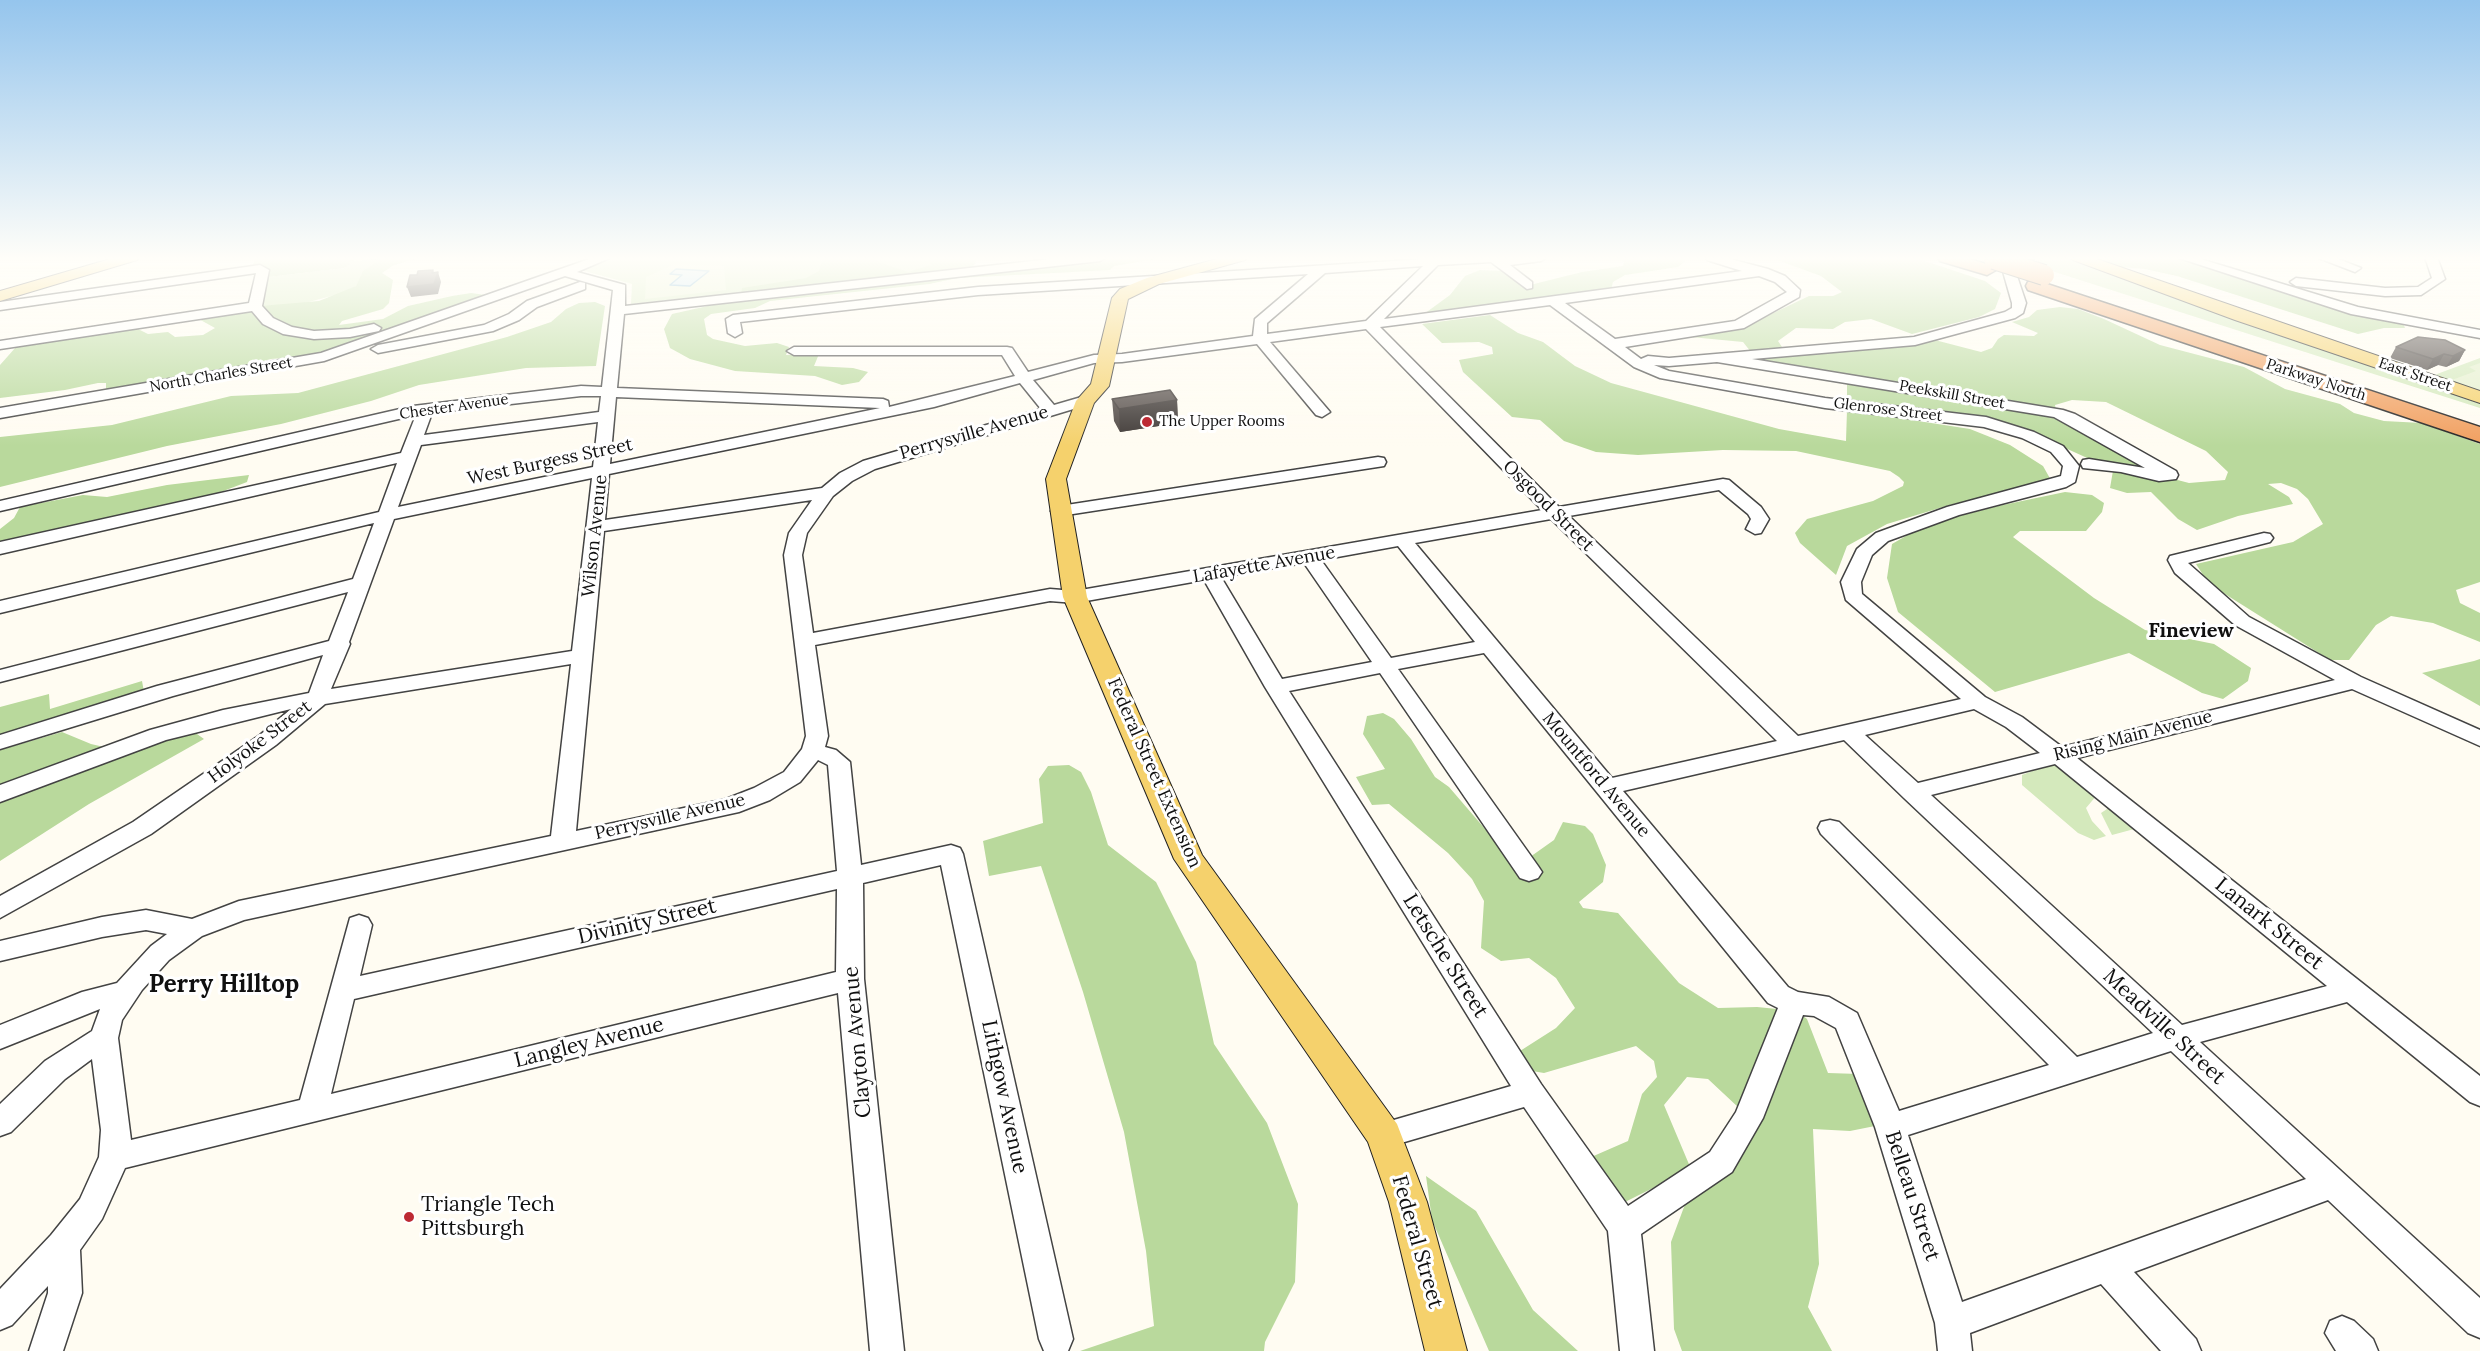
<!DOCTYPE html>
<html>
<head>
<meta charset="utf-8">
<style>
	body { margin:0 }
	canvas { display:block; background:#fffcf2 }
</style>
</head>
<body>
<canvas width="2480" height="1351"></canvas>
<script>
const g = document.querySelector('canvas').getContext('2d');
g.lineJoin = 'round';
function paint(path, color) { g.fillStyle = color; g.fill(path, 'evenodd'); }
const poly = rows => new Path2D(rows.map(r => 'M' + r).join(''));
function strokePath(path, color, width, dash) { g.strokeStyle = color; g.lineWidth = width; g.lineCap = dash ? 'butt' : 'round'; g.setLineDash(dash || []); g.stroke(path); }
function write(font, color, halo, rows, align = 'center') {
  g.font = font + ' Lora,serif'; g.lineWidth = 6; g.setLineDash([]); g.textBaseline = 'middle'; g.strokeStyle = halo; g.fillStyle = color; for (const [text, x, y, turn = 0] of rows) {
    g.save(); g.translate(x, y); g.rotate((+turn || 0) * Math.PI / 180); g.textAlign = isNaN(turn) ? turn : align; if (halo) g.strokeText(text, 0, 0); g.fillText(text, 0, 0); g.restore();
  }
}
paint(poly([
	[619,257,966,257,971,268,631,304,632,284,581,270],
	[2051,257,2064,257,2480,404,2480,408,2030,264],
	[383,259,361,277,356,286,343,293,297,305,260,306,268,277,344,268,350,261],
	[2480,358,2480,395,2429,377],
	[2051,764,2061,767,2097,795,2086,808,2092,821,2106,836,2094,840,2078,833,2022,785,2022,775],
	[2110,807,2138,828,2112,835,2101,813]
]), '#d4e9bc');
paint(poly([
	[256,257,423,257,394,265,382,273,393,280,389,303,383,309,342,321,339,325,383,319,408,306,452,296,471,293,486,295,483,299,317,355,271,359,223,371,109,390,106,390,106,383,98,383,65,390,0,398,0,365,16,347,134,327,148,334,168,332,175,337,203,335,215,328,197,318,260,306,319,301,356,286,363,271,381,259,350,261,350,264,344,268,268,277,267,269,251,269],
	[823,257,870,257,879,262,908,272,931,265,928,257,979,257,972,268,1067,263,1122,257,1168,257,1114,266,1110,270,958,278,929,284,770,301,755,308,711,314,704,319,707,335,713,339,745,346,777,343,789,347,786,355,819,354,814,366,853,368,868,372,859,382,842,385,815,376,735,371,690,359,670,348,664,329,672,314,739,299,840,287,835,282,741,294,742,288,806,278,819,271],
	[1616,257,1690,257,1678,267,1625,275,1613,282,1611,290,1424,314,1450,295,1465,276,1480,270,1502,271,1522,287,1582,272,1623,266,1624,262],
	[1769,257,1913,257,1985,281,2001,293,1995,309,1979,317,1912,334,1871,319,1845,322,1833,329,1796,328,1778,341,1784,350,1751,352,1743,342,1691,337,1744,327,1809,296,1833,296,1842,292,1821,276],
	[2091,257,2178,257,2318,302,2403,323,2405,328,2384,328,2358,334,2177,276,2145,269,2120,267],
	[595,302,605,306,596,366,526,368,419,385,371,401,281,424,167,446,0,487,0,437,112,425,231,396,298,393,507,337,551,322,566,309,579,303],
	[2060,307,2078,309,2104,319,2160,345,2244,367,2285,389,2340,404,2354,413,2384,421,2422,423,2480,444,2480,582,2456,590,2460,603,2480,613,2480,642,2433,623,2391,616,2376,625,2349,660,2330,660,2209,584,2196,564,2293,542,2323,524,2308,499,2297,489,2281,483,2268,484,2289,497,2293,504,2238,516,2197,530,2178,519,2151,492,2127,493,2110,488,2114,465,2111,461,2096,462,2041,437,1965,415,1847,401,1847,378,1740,358,1931,339,1981,352,1992,348,1998,339,2004,335,2034,336,2038,333,2012,322,2029,317,2037,310],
	[2072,400,2106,402,2206,451,2228,472,2225,480,2189,483,2166,477,2057,415,2055,405],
	[1490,315,1518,333,1543,342,1575,366,1611,383,1779,429,1846,441,1847,410,1970,429,2010,445,2043,466,2052,482,1953,504,1887,524,1847,546,1836,575,1800,543,1795,533,1807,519,1873,501,1903,486,1904,482,1899,477,1890,471,1796,451,1723,450,1638,455,1596,452,1564,441,1540,420,1512,417,1463,372,1459,360,1493,354,1492,347,1479,342,1442,343,1422,324],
	[249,475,247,482,213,495,0,545,0,529,14,518,20,507,83,495,107,497,167,485],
	[2065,492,2092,495,2104,503,2102,512,2086,531,2020,531,2013,537,2094,598,2145,630,2214,644,2251,668,2248,681,2223,699,2202,693,2129,653,1995,692,1898,612,1887,578,1892,544,1925,525,1998,506],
	[2480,659,2480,706,2422,673,2474,661],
	[142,681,144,692,0,735,0,707,49,694,50,709],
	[1383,713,1394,719,1411,739,1435,777,1449,787,1504,851,1530,857,1554,840,1563,822,1585,826,1593,834,1606,865,1603,882,1579,902,1583,908,1618,913,1679,983,1718,1008,1757,1007,1797,1011,1807,1019,1828,1073,1859,1074,1880,1125,1850,1131,1813,1129,1819,1264,1808,1307,1832,1351,1682,1351,1674,1329,1671,1242,1684,1207,1716,1158,1739,1108,1708,1079,1687,1077,1664,1105,1691,1169,1621,1204,1589,1158,1628,1141,1642,1094,1657,1077,1654,1061,1636,1046,1544,1073,1532,1071,1520,1051,1556,1028,1575,1008,1556,978,1529,958,1501,961,1481,948,1484,901,1472,879,1448,853,1389,804,1372,805,1356,777,1385,769,1363,734,1367,716],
	[190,729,204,739,89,804,0,861,0,750,62,732,91,744,126,752],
	[1069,765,1081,772,1091,792,1108,845,1156,882,1196,962,1214,1044,1267,1123,1298,1204,1295,1282,1265,1342,1264,1351,1080,1351,1154,1326,1146,1251,1124,1132,1083,992,1041,866,989,876,983,841,1043,823,1039,779,1048,766],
	[1426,1176,1476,1211,1533,1310,1578,1351,1489,1351,1432,1220]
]), '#b9d99c');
paint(poly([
	[675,264,724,266,726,290,645,299,646,277],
	[2480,363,2480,391,2452,380,2476,371,2469,367]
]), '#e5f0ce');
const water = poly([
	[676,269,709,271,690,286,670,285,682,275,670,274,676,269]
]);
paint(water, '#b8dff5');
strokePath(water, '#4196ca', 1.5);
const minor = poly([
	[595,257,612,257,577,272,625,285,625,306,1069,257,1106,257,1100,261,624,314,617,388,883,399,888,401,889,407,1015,376,1002,355,794,355,787,351,794,347,1007,347,1012,348,1028,372,1094,355,1122,354,1253,336,1255,319,1308,274,978,295,740,322,742,333,735,337,728,333,726,319,733,315,978,287,1457,257,1547,257,1541,261,1510,265,1532,282,1532,288,1527,289,1491,262,1438,265,1384,319,1742,271,1707,260,1705,257,1723,257,1768,269,1785,276,1800,290,1799,297,1744,328,1625,347,1641,359,1648,356,1669,358,1914,337,2005,312,2012,308,2012,303,2002,268,2021,257,2036,257,2015,270,2026,303,2023,313,2015,318,1915,345,1752,359,2063,410,2075,414,2176,471,2178,475,2176,479,2159,481,2121,472,2083,468,2081,464,2083,460,2089,459,2145,468,2054,417,1717,362,1669,366,1654,365,1669,371,1825,398,1986,417,2034,432,2063,446,2079,466,2075,482,2066,487,1959,515,1888,541,1872,555,1861,582,1862,594,1985,697,2022,717,2062,747,2335,680,2235,625,2175,573,2168,560,2170,556,2264,533,2270,534,2273,538,2270,542,2188,563,2249,617,2361,677,2480,730,2480,746,2352,689,2077,758,2480,1076,2480,1106,2470,1102,2347,1002,2200,1042,2480,1298,2480,1338,2468,1333,2328,1200,2134,1272,2196,1339,2201,1351,2161,1351,2101,1284,1970,1333,1972,1351,1938,1351,1935,1323,1875,1127,1836,1028,1814,1016,1803,1015,1763,1118,1732,1172,1641,1234,1654,1351,1620,1351,1608,1231,1524,1107,1384,1148,1373,1144,1369,1135,1373,1126,1511,1086,1265,687,1204,580,1075,603,1050,601,815,645,828,736,825,747,836,750,850,762,861,865,951,845,960,848,963,854,1073,1339,1068,1351,1044,1351,1039,1339,941,865,863,883,864,979,904,1351,870,1351,838,993,125,1168,102,1219,80,1250,82,1293,63,1351,29,1351,48,1293,48,1286,12,1325,0,1330,0,1289,51,1235,80,1199,99,1157,101,1130,92,1059,65,1079,11,1132,0,1136,0,1104,45,1061,92,1031,100,1009,0,1049,0,1025,82,992,117,983,151,946,167,934,146,930,102,937,0,961,0,941,102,917,146,910,192,919,239,901,551,836,571,664,325,704,276,745,151,834,0,918,0,896,133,822,260,735,291,709,166,740,0,802,0,785,150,730,223,710,309,693,323,655,173,696,0,749,0,735,157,686,329,641,348,592,0,682,0,670,353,579,374,523,0,613,0,601,379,512,397,463,0,554,0,542,401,453,416,415,0,511,0,501,413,406,581,386,602,387,613,290,565,276,324,361,0,418,0,408,321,353,595,257],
	[1423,266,1366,321,1267,334,1267,323,1325,273,1423,266],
	[1759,276,1775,282,1787,292,1735,321,1615,339,1565,303,1759,276],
	[1550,305,1634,367,1660,378,1825,408,1984,427,2022,438,2051,452,2063,466,2061,476,1947,507,1876,533,1857,549,1841,582,1846,600,1961,699,1798,736,1569,516,1719,490,1748,514,1751,519,1746,529,1755,534,1761,533,1769,519,1761,507,1729,480,1723,479,1559,507,1380,327,1550,305],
	[1366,329,1542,510,1075,591,1050,589,813,633,802,555,807,533,833,496,852,481,875,469,1090,404,1093,401,1085,396,1054,405,1033,380,1094,363,1122,362,1257,344,1316,415,1322,417,1330,412,1270,342,1366,329],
	[1020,383,1041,409,863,461,840,473,822,488,605,520,609,474,934,407,1020,383],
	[581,396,601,396,599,412,424,435,432,413,581,396],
	[616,397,880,408,610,464,616,397],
	[598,422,593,467,398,507,421,445,598,422],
	[592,478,572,651,331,689,350,644,349,642,394,519,592,478],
	[812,500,789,533,784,555,806,736,802,749,784,772,754,788,726,799,576,831,604,531,812,500],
	[1551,519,1777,741,1612,778,1415,543,1551,519],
	[1398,546,1475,642,1391,658,1321,560,1398,546],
	[1304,563,1372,662,1282,679,1221,577,1304,563],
	[1484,653,1768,1003,1778,1008,1736,1112,1710,1152,1628,1206,1541,1084,1289,691,1380,673,1520,878,1529,881,1538,878,1542,872,1538,866,1398,669,1484,653],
	[1974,709,2006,727,2040,753,1918,783,1865,735,1974,709],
	[1844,740,1904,798,2153,1033,2077,1057,1839,822,1830,820,1821,822,1818,828,1821,834,2049,1065,1899,1111,1857,1013,1829,997,1798,992,1788,987,1623,791,1844,740],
	[818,760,828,765,837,871,360,976,372,925,368,918,359,915,350,918,300,1100,131,1140,118,1038,122,1020,142,990,169,960,202,936,244,920,739,812,770,800,800,782,818,760],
	[2055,764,2327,986,2182,1025,1931,795,2055,764],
	[837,889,836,972,331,1094,354,999,837,889],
	[2171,1051,2306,1179,1962,1302,1908,1135,2171,1051],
	[2176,257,2194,257,2358,307,2480,330,2480,338,2351,314,2176,257],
	[2316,257,2333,257,2361,268,2355,272,2316,257],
	[2425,257,2437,257,2445,279,2421,295,2385,296,2296,286,2290,282,2296,278,2385,288,2418,287,2432,278,2425,257],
	[260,265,269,270,262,306,273,318,292,327,314,331,350,329,374,324,381,328,379,331,350,337,314,339,283,334,263,324,252,311,0,349,0,341,249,303,256,273,0,310,0,302,260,265],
	[580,282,585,283,585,289,537,307,519,320,493,331,378,353,371,349,378,345,484,325,509,314,527,301,580,282],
	[1378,457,1384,458,1386,462,1384,466,1060,516,1051,511,1060,506,1378,457],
	[2342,1316,2354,1321,2373,1339,2378,1351,2336,1351,2325,1333,2330,1321,2342,1316]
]);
const major = poly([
	[117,257,140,257,137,260,0,301,0,291,117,257],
	[1224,257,1248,257,1245,260,1159,284,1128,299,1109,386,1094,403,1066,479,1087,597,1202,855,1397,1124,1427,1202,1467,1351,1425,1351,1389,1202,1368,1142,1174,859,1063,597,1046,479,1076,401,1091,384,1112,298,1120,289,1147,278,1224,257],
	[2070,257,2091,257,2480,391,2480,403,2235,320,2073,260,2070,257]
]);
const highway = poly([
	[1937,257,1963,257,1993,266,1996,270,1987,275,1940,261,1937,257],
	[2035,280,2480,427,2480,442,2028,290,2026,286,2028,282,2035,280]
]);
strokePath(minor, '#434343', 3);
strokePath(major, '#212121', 2);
strokePath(highway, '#212121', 3);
paint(minor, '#fff');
paint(major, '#f5d16c');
paint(highway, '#f19f5f');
const highwayBridge = poly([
	[1994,259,2044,275]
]);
strokePath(highwayBridge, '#212121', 22, []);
strokePath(highwayBridge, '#f19f5f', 20);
paint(poly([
	[2396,347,2465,350,2459,361,2446,367,2438,365,2427,370,2390,358],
	[1112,399,1177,400,1178,423,1120,432,1114,421]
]), '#4c4541');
paint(poly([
	[433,270,436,278,438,272,441,282,438,294,411,297,407,287,432,273],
	[2465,350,2459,361,2446,367,2453,356],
	[2444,354,2438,365,2427,370,2433,359],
	[1177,400,1178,423,1120,432,1119,409]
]), '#3e3835');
const building = poly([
	[433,270,432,273,438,272,434,284,407,287,410,275,417,275,418,271,433,270],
	[2418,337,2445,340,2465,350,2453,356,2444,354,2433,359,2396,347,2418,337],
	[1170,390,1177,400,1119,409,1112,399,1170,390]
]);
paint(building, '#58504c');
strokePath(building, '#3e3835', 1.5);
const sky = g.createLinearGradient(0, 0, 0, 446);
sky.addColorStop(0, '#95c5ed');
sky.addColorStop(0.58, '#fffef9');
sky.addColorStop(1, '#fffef900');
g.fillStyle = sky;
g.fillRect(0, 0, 2480, 446);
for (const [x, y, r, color] of [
	[1147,422,6,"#bd2a34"],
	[409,1217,6,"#bd2a34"]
]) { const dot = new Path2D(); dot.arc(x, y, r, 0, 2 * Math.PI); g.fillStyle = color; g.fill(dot); strokePath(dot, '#fff', 2); }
write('15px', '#101010', '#fff', [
	["North Charles Street",221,375,-10],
	["East Street",2415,375,19],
	["Parkway North",2316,380,18],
	["Peekskill Street",1952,395,10],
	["Chester Avenue",454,407,-8],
	["Glenrose Street",1888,410,7]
]);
write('15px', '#101010', '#fff', [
	["The Upper Rooms",1159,422]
], 'left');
write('18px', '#101010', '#fff', [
	["Perrysville Avenue",974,433,-16],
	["West Burgess Street",550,462,-12],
	["Osgood Street",1548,506,45],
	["Wilson Avenue",595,536,-84],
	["Lafayette Avenue",1264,565,-10],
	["Rising Main Avenue",2133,736,-14],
	["Holyoke Street",260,742,-37],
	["Federal Street Extension",1154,773,66],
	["Mountford Avenue",1596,775,50],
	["Perrysville Avenue",670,817,-13]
]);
write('bold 20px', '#101010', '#fff', [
	["Fineview",2191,631]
]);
write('21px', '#101010', '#fff', [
	["Divinity Street",647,922,-13],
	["Lanark Street",2269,924,39],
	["Letsche Street",1445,956,58],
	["Meadville Street",2164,1027,43],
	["Clayton Avenue",858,1042,-95],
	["Langley Avenue",589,1043,-14],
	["Lithgow Avenue",1004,1097,78],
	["Belleau Street",1912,1196,72],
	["Federal Street",1417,1242,74]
]);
write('21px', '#101010', '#fff', [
	["Triangle Tech",421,1205],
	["Pittsburgh",421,1229]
], 'left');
write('bold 24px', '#101010', '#fff', [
	["Perry Hilltop",224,985]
]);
</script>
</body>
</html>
